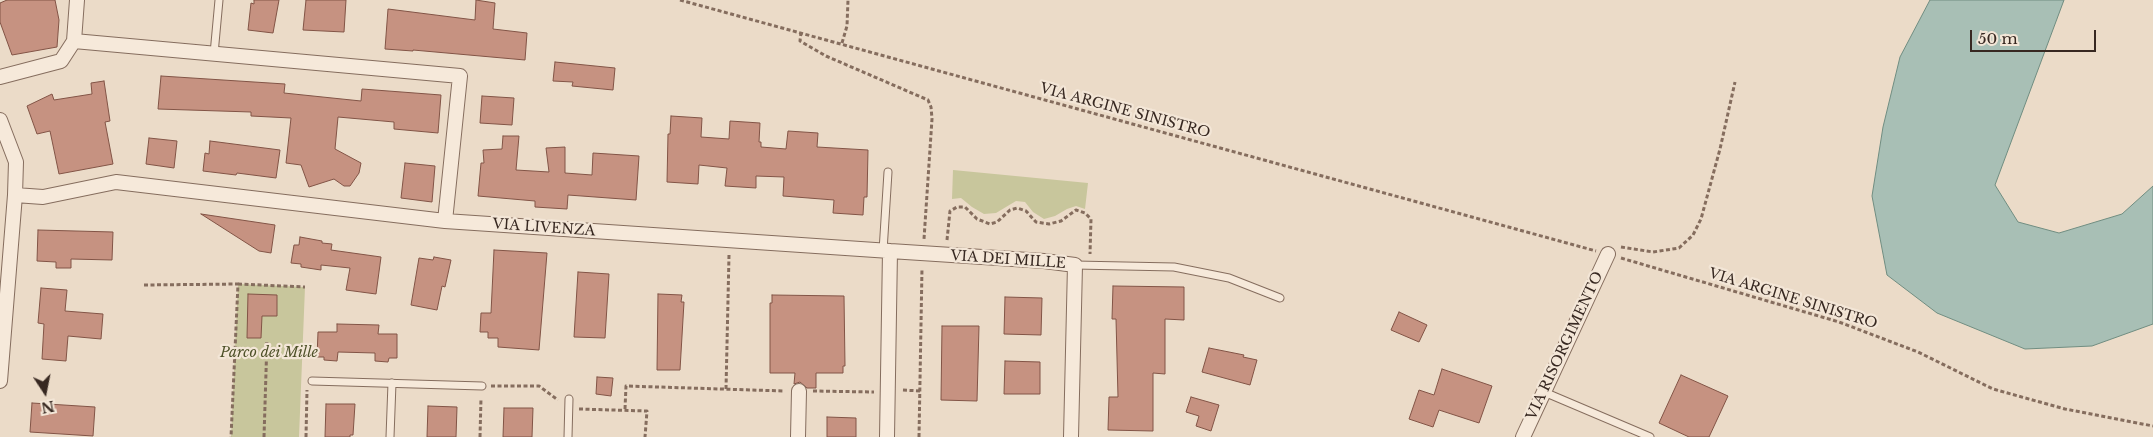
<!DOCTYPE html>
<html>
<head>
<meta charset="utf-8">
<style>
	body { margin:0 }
	#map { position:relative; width:2153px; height:437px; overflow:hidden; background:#ebdbc8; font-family:"Libre Baskerville",serif }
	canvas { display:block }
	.north { position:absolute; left:20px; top:367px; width:50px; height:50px; -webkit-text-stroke:4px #f3e6d7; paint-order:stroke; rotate:169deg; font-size:14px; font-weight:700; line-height:20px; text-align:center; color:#372821 }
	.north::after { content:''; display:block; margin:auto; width:18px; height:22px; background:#372821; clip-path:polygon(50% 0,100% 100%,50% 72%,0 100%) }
	.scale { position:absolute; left:1970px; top:30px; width:126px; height:22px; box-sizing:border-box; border:2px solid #372821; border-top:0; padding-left:6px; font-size:15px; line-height:18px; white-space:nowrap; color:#372821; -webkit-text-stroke:4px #f3e6d7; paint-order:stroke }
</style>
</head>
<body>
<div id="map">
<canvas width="2153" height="437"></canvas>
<div class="north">N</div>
<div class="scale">50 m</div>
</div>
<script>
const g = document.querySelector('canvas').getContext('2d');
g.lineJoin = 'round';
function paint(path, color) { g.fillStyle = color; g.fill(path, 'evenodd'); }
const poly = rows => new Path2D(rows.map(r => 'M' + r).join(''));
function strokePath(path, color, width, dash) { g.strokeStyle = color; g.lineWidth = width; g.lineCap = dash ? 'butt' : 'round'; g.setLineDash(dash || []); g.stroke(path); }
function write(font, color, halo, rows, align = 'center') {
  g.font = font + ' "Libre Baskerville",serif'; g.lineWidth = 4.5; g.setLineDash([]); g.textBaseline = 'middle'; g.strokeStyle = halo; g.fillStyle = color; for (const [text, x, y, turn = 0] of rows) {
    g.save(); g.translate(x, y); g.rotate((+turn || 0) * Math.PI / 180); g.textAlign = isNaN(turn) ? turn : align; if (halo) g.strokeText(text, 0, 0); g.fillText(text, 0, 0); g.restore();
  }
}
paint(poly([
	[953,170,1088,183,1085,209,1076,206,1067,209,1055,216,1044,219,1033,212,1025,202,1016,201,996,213,984,214,972,207,961,198,952,199],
	[238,284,305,287,299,437,231,437]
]), '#c8c69c');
const water = poly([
	[1930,0,2064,0,1995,185,2018,222,2059,233,2122,214,2153,186,2153,324,2092,346,2025,349,1937,313,1887,275,1872,196,1883,127,1900,57,1930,0]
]);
paint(water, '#a8bfb5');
strokePath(water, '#708d81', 1);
const building = poly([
	[7,0,55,0,59,20,57,47,12,55,0,22,0,3,7,0],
	[254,0,279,0,273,33,248,30,251,3,254,4,254,0],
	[306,0,346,0,344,32,303,30,306,0],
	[476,0,495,3,493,29,527,33,525,60,413,50,413,51,385,49,388,9,475,20,476,0],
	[555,62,615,68,613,90,572,86,573,82,553,81,555,62],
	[161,76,285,84,284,93,361,101,362,89,441,95,438,133,394,129,394,122,338,117,335,149,361,163,359,173,350,186,344,186,334,179,309,187,301,165,286,163,291,118,251,116,251,112,158,109,161,76],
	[104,81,110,121,105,122,113,164,59,174,50,131,37,134,27,106,52,94,54,100,92,94,91,83,104,81],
	[482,96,514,98,512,125,480,123,482,96],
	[671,116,702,118,701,137,729,139,730,121,760,123,759,142,761,142,761,147,786,149,788,131,818,133,817,147,868,150,867,197,864,197,863,215,833,213,834,200,783,196,784,177,756,176,756,188,725,186,727,168,699,165,698,184,667,182,668,134,670,134,671,116],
	[503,136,519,136,516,170,549,172,546,148,565,147,565,173,592,175,593,153,639,156,636,200,568,195,567,209,535,207,535,201,478,196,481,163,484,163,483,150,502,149,503,136],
	[149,138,177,141,174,168,146,164,149,138],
	[210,141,280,150,276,178,237,173,236,175,203,171,205,153,209,154,210,141],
	[405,163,435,166,432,202,401,198,405,163],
	[201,214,275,225,271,253,259,251,201,214],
	[38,230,113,232,112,260,71,259,71,268,56,268,56,262,37,261,38,230],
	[300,237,322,241,322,243,332,244,331,250,381,257,376,294,346,290,350,268,321,265,321,270,301,267,301,264,291,263,294,245,299,245,300,237],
	[494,250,547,253,539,350,498,347,498,338,488,338,488,332,480,332,481,313,491,313,494,250],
	[434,257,451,260,445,287,442,286,437,310,411,305,419,258,433,260,434,257],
	[578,272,609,274,605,338,574,337,578,272],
	[1113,286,1184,287,1184,320,1165,319,1165,374,1153,373,1153,431,1108,430,1109,397,1118,397,1116,319,1112,319,1113,286],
	[41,288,67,290,65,311,103,314,101,339,68,336,66,361,42,359,44,324,38,323,41,288],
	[248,294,277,295,277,316,262,316,261,338,247,338,248,294],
	[658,294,682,295,681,302,684,302,680,370,657,370,658,294],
	[772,295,844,296,845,366,843,366,843,373,816,373,816,388,807,388,800,382,794,384,795,373,770,373,770,303,772,303,772,295],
	[1005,297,1042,298,1041,335,1004,334,1005,297],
	[1399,312,1427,325,1419,342,1391,330,1399,312],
	[337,324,379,325,378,334,397,334,397,358,389,358,388,362,375,361,375,353,338,352,337,361,324,360,324,357,317,357,318,332,337,332,337,324],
	[942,326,979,326,977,401,941,400,942,326],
	[1209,348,1244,355,1243,357,1257,360,1250,385,1202,372,1209,348],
	[1005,361,1040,362,1040,394,1004,394,1005,361],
	[1442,369,1492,386,1479,423,1439,410,1433,427,1409,419,1419,390,1434,395,1442,369],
	[1681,375,1728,396,1709,437,1689,437,1659,423,1681,375],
	[597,377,613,378,611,396,596,394,597,377],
	[1191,397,1219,405,1211,431,1196,426,1199,416,1186,412,1191,397],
	[32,403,95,407,93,436,30,432,32,403],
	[326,404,355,404,353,435,350,435,350,437,325,437,326,404],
	[428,406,457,407,456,437,427,437,428,406],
	[504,408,533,408,532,437,503,437,504,408],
	[827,417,856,418,856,437,827,437,827,417]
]);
paint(building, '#c69281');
strokePath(building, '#825446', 1);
const lane = poly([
	[214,54,219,0],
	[883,251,888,172],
	[1075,265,1174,267,1229,278,1280,298],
	[312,381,482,386],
	[1544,392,1650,437],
	[390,437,392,383],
	[568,437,569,399]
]);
const street = poly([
	[74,41,460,76,445,221],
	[0,77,61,61,74,41,77,0],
	[0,120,16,162,15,195,0,381],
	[15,195,43,197,116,182,445,221,890,251,887,437],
	[890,251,1044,261,1075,265,1071,437],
	[798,437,799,391],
	[1523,437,1608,254]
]);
strokePath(lane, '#856d5e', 9);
strokePath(street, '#856d5e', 16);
strokePath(poly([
	[680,0,1596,251],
	[801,32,800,41,826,56,928,100,931,107,932,119,924,239],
	[842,43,847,26,848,0],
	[947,240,950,211,957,207,965,207,977,219,990,224,997,222,1010,210,1017,208,1026,211,1036,222,1049,224,1061,221,1076,210,1085,213,1091,219,1090,254],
	[1621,247,1653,252,1679,248,1693,235,1701,219,1720,149,1735,82],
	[1621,258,1839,322,1918,352,1993,389,2065,409,2153,426],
	[238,284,305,287],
	[144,285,238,284,231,437],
	[491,386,539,386,558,400],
	[726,389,729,255],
	[903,390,920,391],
	[813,391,874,392],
	[579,409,647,411,645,437],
	[625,409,626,386,784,391],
	[264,437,267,340],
	[306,437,307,390],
	[480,437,481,398],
	[919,437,922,268]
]), '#856d5e', 3, [4, 2.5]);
strokePath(lane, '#f6e9da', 7);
strokePath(street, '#f6e9da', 14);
write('14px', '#372821', '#f3e6d7', [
	["VIA ARGINE SINISTRO",1125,111,15],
	["VIA LIVENZA",544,228,4],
	["VIA DEI MILLE",1008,260,4],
	["VIA ARGINE SINISTRO",1793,299,17],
	["VIA RISORGIMENTO",1565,346,-65]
]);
write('italic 14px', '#4e5129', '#f3e6d7', [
	["Parco dei Mille",269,353]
]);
</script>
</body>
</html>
